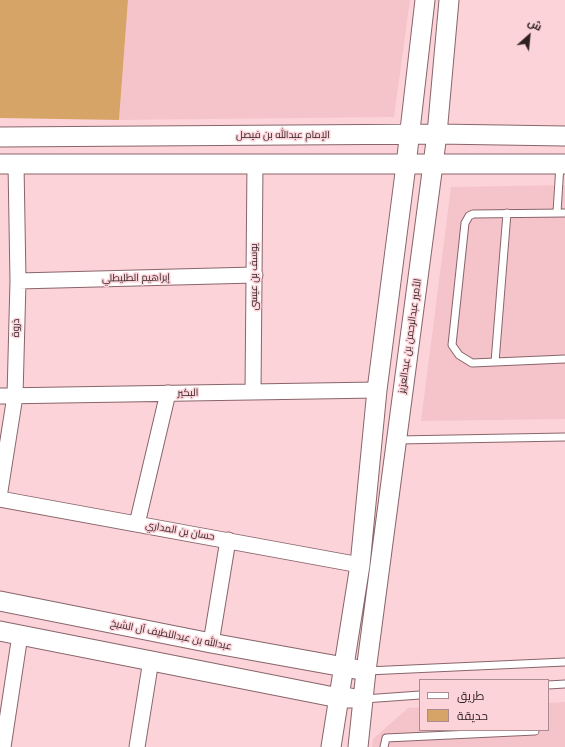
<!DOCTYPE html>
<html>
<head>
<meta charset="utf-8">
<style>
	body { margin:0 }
	#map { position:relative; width:565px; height:747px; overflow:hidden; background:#fcd3d9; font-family:Figtree,Cairo,sans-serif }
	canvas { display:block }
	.legend { position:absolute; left:419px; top:679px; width:130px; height:52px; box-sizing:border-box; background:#fcd3d9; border:1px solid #aa8b8f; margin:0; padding:5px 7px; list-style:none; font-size:12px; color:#2e1f21 }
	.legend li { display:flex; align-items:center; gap:8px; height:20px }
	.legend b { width:20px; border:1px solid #aa8b8f }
	.north { position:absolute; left:509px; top:16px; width:40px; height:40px; -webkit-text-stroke:3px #fcd3d9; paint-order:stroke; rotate:27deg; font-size:11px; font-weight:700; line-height:16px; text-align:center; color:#2e1f21 }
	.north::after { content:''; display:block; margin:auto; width:14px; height:18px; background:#2e1f21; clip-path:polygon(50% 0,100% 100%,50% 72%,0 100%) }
</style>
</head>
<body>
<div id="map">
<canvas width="565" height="747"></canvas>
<ul class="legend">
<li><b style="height:5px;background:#fff"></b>طريق</li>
<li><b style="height:11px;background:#d7a467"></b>حديقة</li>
</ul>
<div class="north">ش</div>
</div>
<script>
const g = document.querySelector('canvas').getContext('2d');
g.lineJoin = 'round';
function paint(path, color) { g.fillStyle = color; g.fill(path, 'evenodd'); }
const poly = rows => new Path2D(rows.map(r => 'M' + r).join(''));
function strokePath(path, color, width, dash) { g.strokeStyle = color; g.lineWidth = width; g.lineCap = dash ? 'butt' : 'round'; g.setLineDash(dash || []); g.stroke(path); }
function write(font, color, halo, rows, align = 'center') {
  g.font = font + ' Figtree,Cairo,sans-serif'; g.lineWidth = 3; g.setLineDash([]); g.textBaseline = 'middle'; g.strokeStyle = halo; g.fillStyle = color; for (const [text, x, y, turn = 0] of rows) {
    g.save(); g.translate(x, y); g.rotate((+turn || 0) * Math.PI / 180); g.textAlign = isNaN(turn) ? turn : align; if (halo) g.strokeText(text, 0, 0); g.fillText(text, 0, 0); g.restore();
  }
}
paint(poly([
	[128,0,410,0,394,117,119,120],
	[565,185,565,419,421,421,451,187],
	[565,702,565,747,372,747,373,739,408,708,420,707,420,730,548,730,548,703]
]), '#f5c4cb');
paint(poly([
	[0,0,128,0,119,120,0,118]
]), '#d7a467');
const service = poly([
	[557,212,560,165],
	[565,213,473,214,469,216,465,223,452,345,459,355,472,363,565,359],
	[495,362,507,213],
	[397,440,565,437],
	[367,671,565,662],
	[548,685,565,684],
	[364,699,420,695],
	[384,747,386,738,535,731]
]);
const minor = poly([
	[18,281,255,275],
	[253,392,255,163],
	[0,396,377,390],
	[0,491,15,396,18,281,16,164],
	[0,499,360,565],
	[137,524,168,393],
	[211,643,228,540],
	[3,747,20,635],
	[137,747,151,660]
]);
const tertiary = poly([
	[0,137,437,134,565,136],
	[0,164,565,164],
	[0,601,211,643,355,669],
	[0,631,339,698,351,698],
	[331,747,360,565,377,390,406,165,425,0],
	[358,747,366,671,437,134,449,0]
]);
strokePath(service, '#88656a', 9);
strokePath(minor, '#88656a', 17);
strokePath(tertiary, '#88656a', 21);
strokePath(service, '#fff', 7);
strokePath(minor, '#fff', 15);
strokePath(tertiary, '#fff', 19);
write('10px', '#2e1f21', '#fcd3d9', [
	["الإمام عبدالله بن فيصل",283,135],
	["يوسف بن عيسى",254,277,-90],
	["إبراهيم الطليطلي",136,278,-1],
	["ذروة",16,328,-89],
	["الأمير عبدالرحمن بن عبدالعزيز",410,336,-82],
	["البكير",188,393,-1],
	["حسان بن المداري",180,531,10],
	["عبدالله بن عبداللطيف آل الشيخ",171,635,11]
]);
</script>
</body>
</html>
